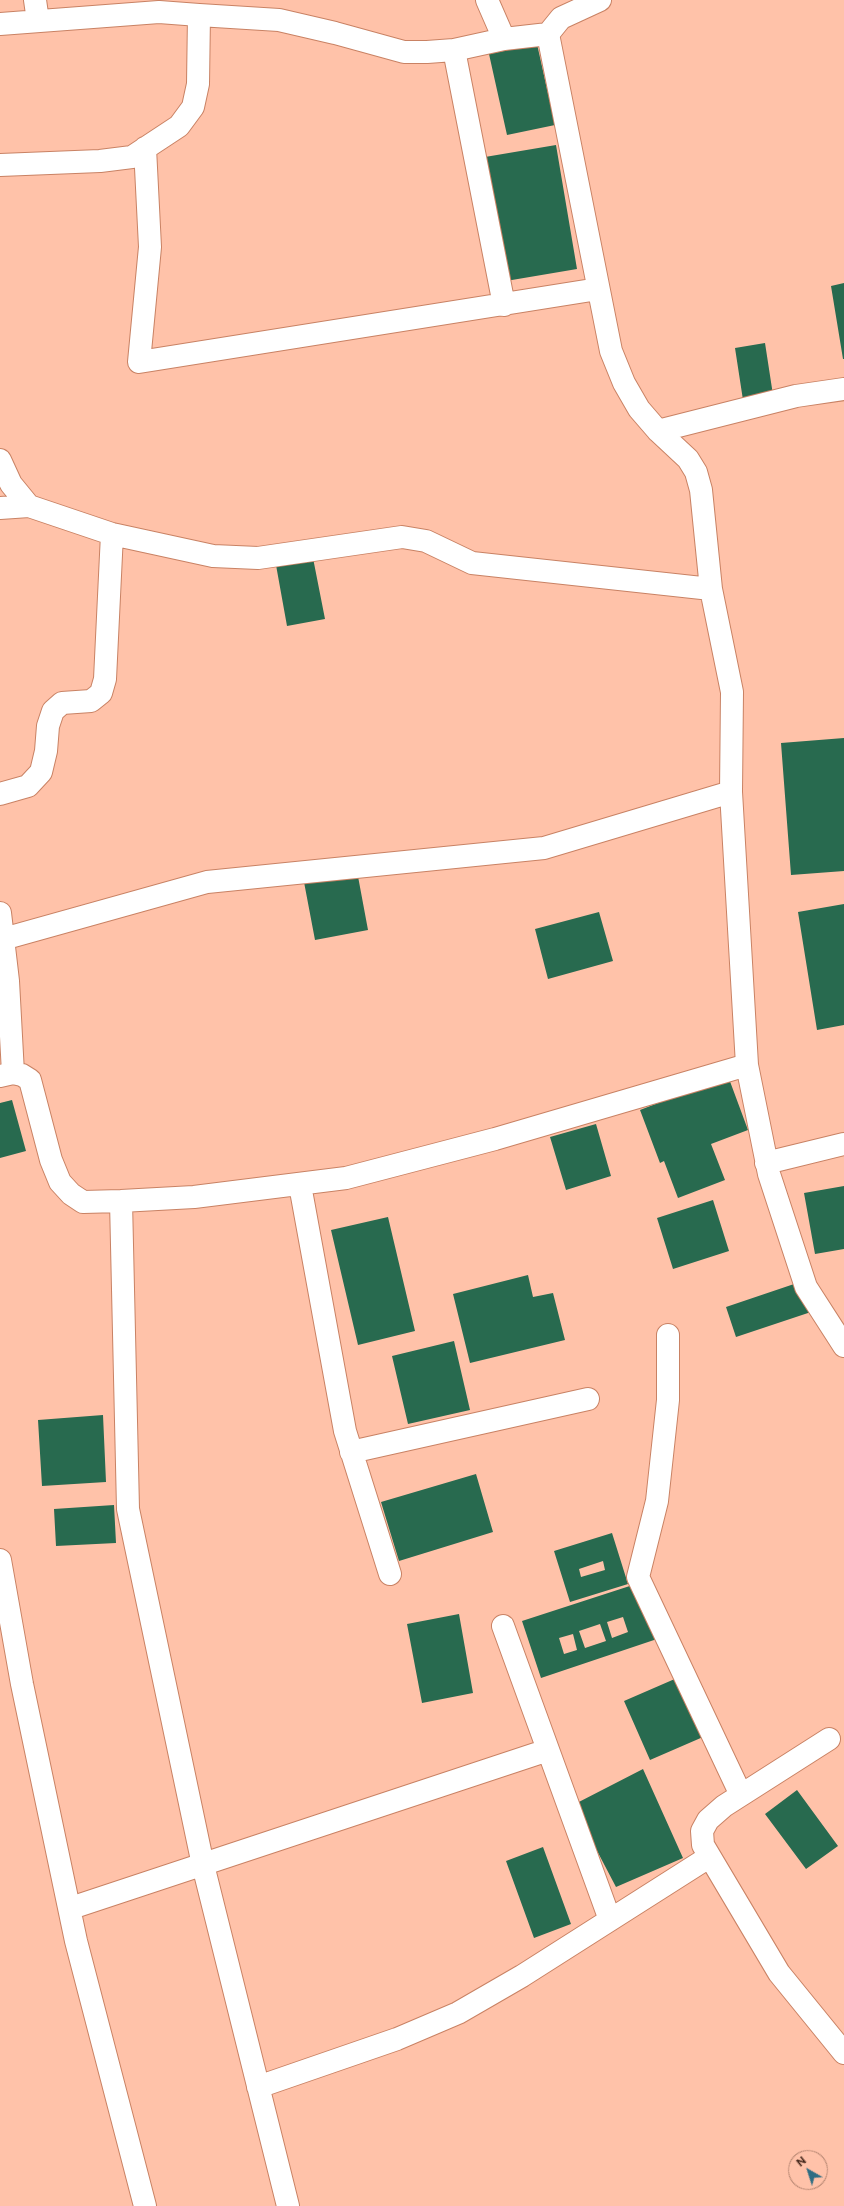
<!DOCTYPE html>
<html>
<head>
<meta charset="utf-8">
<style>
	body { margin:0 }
	#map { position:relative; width:844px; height:2206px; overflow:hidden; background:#ffc2a9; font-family:"Public Sans",sans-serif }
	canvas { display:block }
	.north { position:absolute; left:788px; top:2150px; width:40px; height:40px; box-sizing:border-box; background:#ffc2a9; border:1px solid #b48470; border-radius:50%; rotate:321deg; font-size:11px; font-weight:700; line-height:16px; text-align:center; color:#44271b }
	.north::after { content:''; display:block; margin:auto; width:14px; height:18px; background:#2f6d83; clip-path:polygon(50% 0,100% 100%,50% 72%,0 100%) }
</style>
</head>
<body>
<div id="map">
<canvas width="844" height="2206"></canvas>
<div class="north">N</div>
</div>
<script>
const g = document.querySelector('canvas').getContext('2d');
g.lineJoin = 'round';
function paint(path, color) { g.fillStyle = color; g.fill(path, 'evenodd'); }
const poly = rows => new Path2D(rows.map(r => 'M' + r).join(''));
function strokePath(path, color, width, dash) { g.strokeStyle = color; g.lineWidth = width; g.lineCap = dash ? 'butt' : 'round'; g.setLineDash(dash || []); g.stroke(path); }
paint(poly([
	[537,44,555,125,507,135,489,54],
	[556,145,577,269,506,281,485,157],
	[844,283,844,359,843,359,831,286],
	[765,343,773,395,743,400,735,348],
	[313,558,325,619,287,626,276,565],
	[844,738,844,871,791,875,781,743],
	[357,871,368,930,315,940,304,882],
	[844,904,844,1025,817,1030,798,912],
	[599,912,613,961,548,979,535,929],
	[728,1076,748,1130,711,1144,725,1180,678,1198,664,1161,660,1163,640,1110],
	[12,1100,26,1151,0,1158,0,1103],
	[596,1124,611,1176,566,1190,550,1137],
	[844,1186,844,1249,815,1254,804,1193],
	[713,1200,729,1251,673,1269,657,1218],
	[388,1217,415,1331,358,1345,331,1230],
	[528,1275,533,1297,553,1293,565,1340,470,1363,453,1294],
	[800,1282,811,1312,736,1337,726,1307],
	[454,1341,470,1410,408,1424,392,1356],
	[103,1415,106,1482,42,1486,38,1420],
	[476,1474,493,1532,399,1561,381,1502],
	[114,1505,116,1543,56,1546,54,1509],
	[612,1533,628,1584,570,1602,554,1551],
	[603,1561,605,1570,581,1577,579,1569],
	[639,1583,657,1639,541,1678,522,1621],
	[623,1617,628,1632,612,1638,607,1622],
	[600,1624,606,1641,585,1648,579,1631],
	[573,1634,577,1650,564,1654,559,1638],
	[459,1614,473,1693,422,1703,407,1624],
	[677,1678,703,1737,650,1760,624,1701],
	[643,1769,683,1858,616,1887,573,1805],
	[797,1790,838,1846,806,1869,765,1814],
	[543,1847,571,1924,534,1938,506,1861]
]), '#286a4f');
const minor = poly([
	[35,0,38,21],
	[487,0,504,39],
	[600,0,561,18,548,34,611,351,624,383,639,409,658,431,688,459,696,472,701,490,711,589,732,692,731,792,747,1065,769,1174,806,1287,844,1346],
	[0,24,159,12,199,15,279,20,335,33,404,52,427,52,454,50,504,39,548,34],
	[454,50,504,305],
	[145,148,150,247,139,362,598,289],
	[0,165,100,161,132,157,179,126,193,107,198,84,199,15],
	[658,431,796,396,844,389],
	[0,460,11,484,29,506],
	[0,508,29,506,112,534,213,556,258,558,402,537,426,541,472,563,711,589],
	[0,794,28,786,41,772,46,751,48,726,53,711,62,703,91,701,101,693,105,679,112,534],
	[0,913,8,981,13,1073],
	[3,939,207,882,544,848,731,792],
	[0,1076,13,1073,22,1075,30,1080,51,1160,60,1182,71,1194,83,1202,121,1201,194,1197,346,1178,495,1139,747,1065],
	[766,1163,844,1144],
	[300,1185,345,1431,390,1574],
	[121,1201,128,1509,203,1865,288,2206],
	[668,1335,668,1400,657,1501,638,1577,741,1795],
	[351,1452,588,1399],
	[0,1560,22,1684,76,1941,145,2206],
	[503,1626,610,1920],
	[829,1739,724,1806,708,1820,702,1831,703,1845,779,1973,844,2053],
	[71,1908,548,1750],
	[258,2087,397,2039,458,2013,522,1976,709,1857]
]);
strokePath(minor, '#c98264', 24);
strokePath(minor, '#fff', 22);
</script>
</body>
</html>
